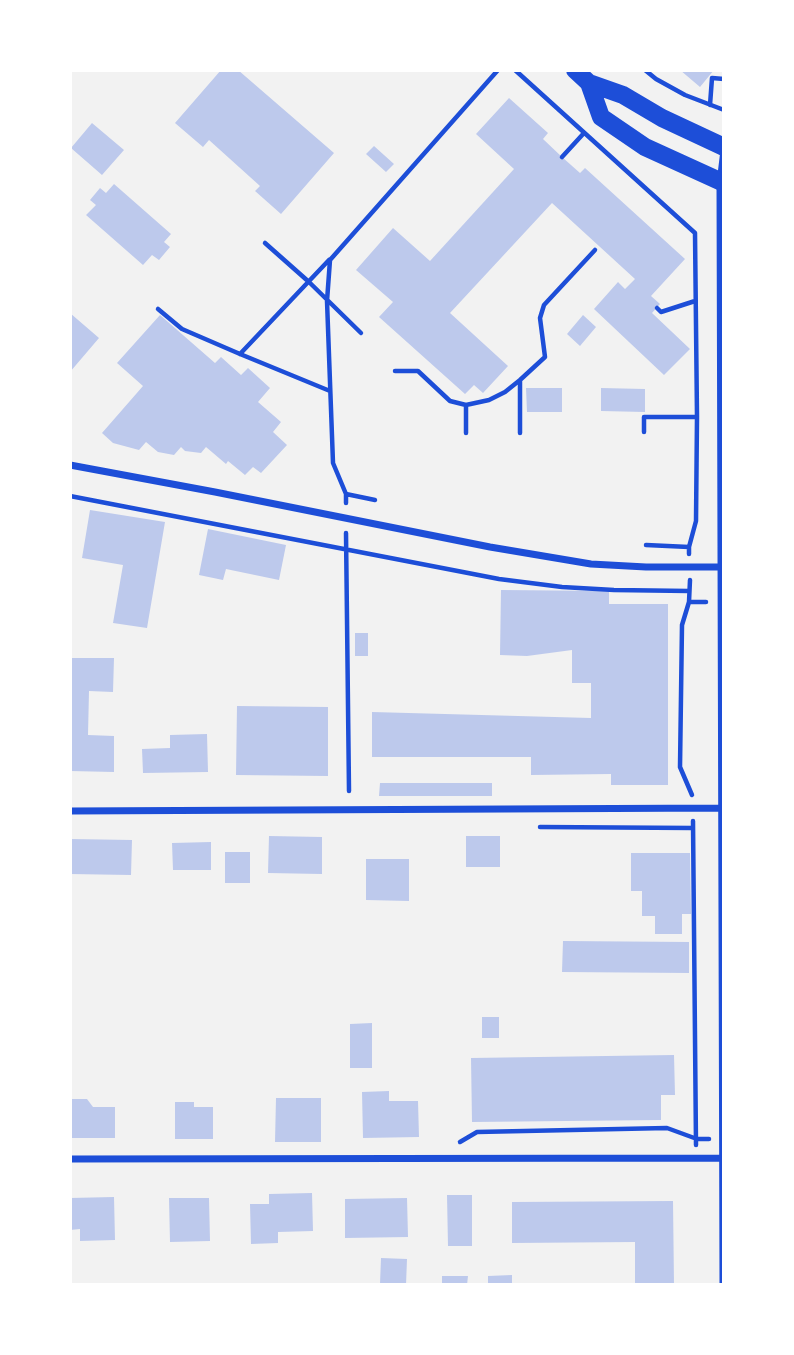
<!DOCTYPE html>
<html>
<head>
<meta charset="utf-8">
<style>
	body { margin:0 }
	#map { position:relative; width:794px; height:1355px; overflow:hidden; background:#f2f2f2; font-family:"Fira Sans Condensed",sans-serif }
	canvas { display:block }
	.frame { position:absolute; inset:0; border:72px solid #fff; pointer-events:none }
</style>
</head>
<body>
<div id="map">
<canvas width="794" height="1355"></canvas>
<div class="frame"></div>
</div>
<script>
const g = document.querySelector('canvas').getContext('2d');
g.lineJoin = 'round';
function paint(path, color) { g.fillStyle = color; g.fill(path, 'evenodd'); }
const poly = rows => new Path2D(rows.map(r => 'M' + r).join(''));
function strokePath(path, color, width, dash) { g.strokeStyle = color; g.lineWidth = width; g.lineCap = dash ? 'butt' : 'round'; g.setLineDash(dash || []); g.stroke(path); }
paint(poly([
	[221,70,238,70,334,153,281,214,255,191,260,186,209,140,203,147,175,123],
	[680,70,714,70,700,87],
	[509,98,548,133,543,139,562,157,580,173,585,168,685,259,651,296,660,304,652,313,690,349,664,375,594,309,618,282,625,289,635,279,552,203,450,313,508,366,483,393,474,385,465,394,379,317,393,302,356,270,393,228,430,261,514,169,476,134],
	[92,123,124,150,102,175,71,148],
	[374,146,394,164,386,172,366,154],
	[114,184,171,234,164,242,170,247,159,260,152,255,143,265,86,215,96,205,90,200,100,188,106,193],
	[70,313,99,338,70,372],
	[160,315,215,363,221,357,241,375,248,368,270,388,258,402,281,422,273,432,287,445,261,473,253,467,245,475,228,461,226,464,206,447,201,453,185,451,181,447,174,455,158,452,146,442,139,450,113,443,102,433,143,386,117,363],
	[583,315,596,327,580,346,567,334],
	[526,388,562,388,562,412,527,412],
	[601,388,645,389,645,412,601,411],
	[90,510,165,522,147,628,113,623,123,565,82,558],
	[208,529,286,545,279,580,226,569,223,580,199,575],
	[501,590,609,591,609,604,668,604,668,785,611,785,611,774,531,775,531,757,372,757,372,712,591,718,591,683,572,683,572,650,527,656,500,655],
	[355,633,368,633,368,656,355,656],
	[70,658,114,658,113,692,89,691,88,735,114,736,114,772,70,771],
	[237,706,328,707,328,776,236,775],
	[207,734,208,772,143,773,142,749,170,748,170,735],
	[380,783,492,783,492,796,379,796],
	[269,836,322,837,322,874,268,873],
	[466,836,500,836,500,867,466,867],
	[70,839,132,840,131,875,70,874],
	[211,842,211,870,173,870,172,843],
	[225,852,250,852,250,883,225,883],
	[631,853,690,853,691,914,682,914,682,934,655,934,655,916,642,916,642,891,631,891],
	[366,859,409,859,409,901,366,900],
	[563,941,689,942,689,973,562,972],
	[482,1017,499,1017,499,1038,482,1038],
	[372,1023,372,1068,350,1068,350,1024],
	[674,1055,675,1095,661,1095,661,1120,472,1122,471,1058],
	[389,1091,389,1101,418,1101,419,1137,363,1138,362,1092],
	[276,1098,321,1098,321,1142,275,1142],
	[72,1099,87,1099,93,1107,115,1107,115,1138,72,1138],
	[175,1102,194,1102,194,1107,213,1107,213,1139,175,1139],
	[312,1193,313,1231,278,1232,278,1243,251,1244,250,1204,269,1204,269,1194],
	[447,1195,472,1195,472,1246,448,1246],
	[114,1197,115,1240,80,1241,80,1229,70,1230,70,1198],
	[169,1198,209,1198,210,1241,170,1242],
	[407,1198,408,1237,345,1238,345,1199],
	[673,1201,674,1285,635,1285,635,1242,512,1243,512,1202],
	[381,1258,407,1259,406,1285,380,1284],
	[512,1275,512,1285,488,1285,488,1276],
	[442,1276,468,1276,467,1285,442,1285]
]), '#bdc9ec');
strokePath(poly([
	[515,70,695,233,697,417,696,521,689,547,689,554],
	[645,70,656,79,685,95,724,110],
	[710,105,712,78,724,79],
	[562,157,584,133],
	[265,243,309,282,361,333],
	[657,308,661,312,695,301],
	[158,309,182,329,240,354,330,391],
	[240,354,329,260],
	[395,371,418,371,450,401,466,405,489,400,505,392,520,380,545,357,540,318,544,305,595,250],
	[466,405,466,433],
	[644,432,644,417,697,417],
	[520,433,520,381],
	[346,494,375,500],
	[70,496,499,579,562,587,614,590,689,591],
	[346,503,346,494,333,463,327,301,330,260,498,70],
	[346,533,349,791],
	[646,545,689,547],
	[690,580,689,602,682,625,680,767,692,795],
	[689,602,706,602],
	[693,821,696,1145],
	[540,827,693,828],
	[460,1142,477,1132,667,1128,697,1139,709,1139]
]), '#1d4ed8', 4.5);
strokePath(poly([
	[70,465,215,492,490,547,591,564,646,567,723,567],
	[70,811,722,808],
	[70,1159,724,1158],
	[723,1285,720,183,724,150]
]), '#1d4ed8', 7);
strokePath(poly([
	[575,70,589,83,623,95,662,118,724,147],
	[589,83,601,117,645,147,724,183]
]), '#1d4ed8', 18);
</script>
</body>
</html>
